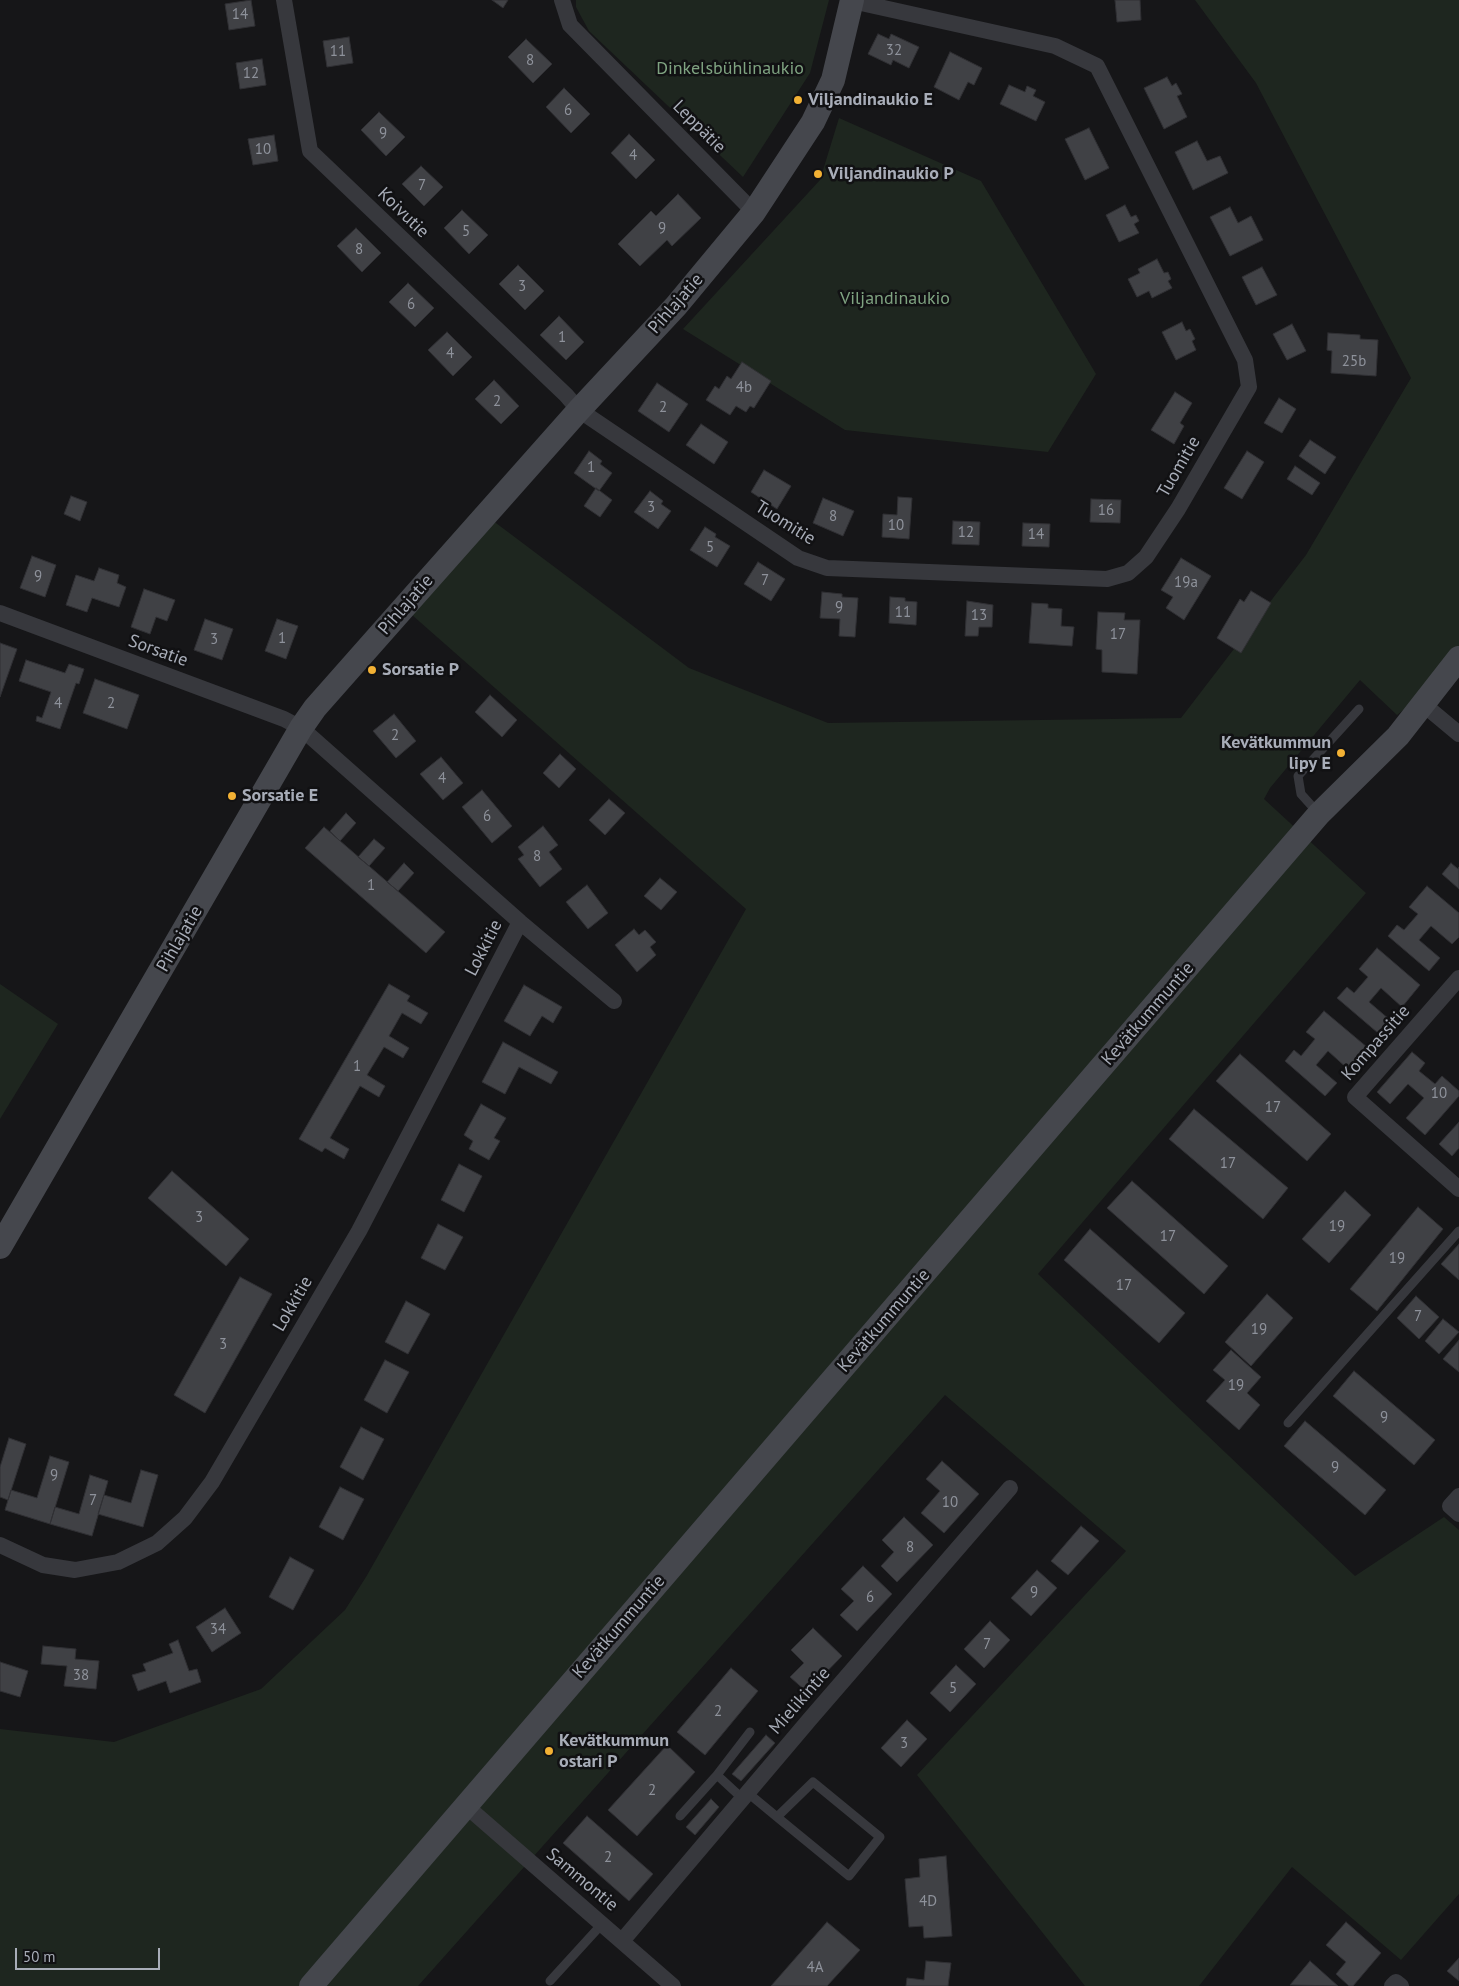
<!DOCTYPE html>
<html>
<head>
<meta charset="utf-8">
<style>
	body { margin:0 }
	#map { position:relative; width:1459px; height:1986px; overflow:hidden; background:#161618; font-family:"PT Sans",sans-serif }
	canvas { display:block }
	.scale { position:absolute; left:15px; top:1948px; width:145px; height:22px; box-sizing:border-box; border:2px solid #a8adb8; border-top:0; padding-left:6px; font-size:15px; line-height:18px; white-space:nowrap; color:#a8adb8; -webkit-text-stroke:4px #111113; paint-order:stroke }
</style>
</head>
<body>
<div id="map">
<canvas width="1459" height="1986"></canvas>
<div class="scale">50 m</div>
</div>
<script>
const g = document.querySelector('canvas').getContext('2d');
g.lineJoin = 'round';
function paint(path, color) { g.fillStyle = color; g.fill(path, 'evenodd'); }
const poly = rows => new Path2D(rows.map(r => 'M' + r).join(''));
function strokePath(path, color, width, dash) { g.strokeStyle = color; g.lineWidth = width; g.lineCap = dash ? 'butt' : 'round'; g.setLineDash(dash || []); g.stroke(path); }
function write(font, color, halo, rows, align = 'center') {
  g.font = font + ' "PT Sans",sans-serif'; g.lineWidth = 5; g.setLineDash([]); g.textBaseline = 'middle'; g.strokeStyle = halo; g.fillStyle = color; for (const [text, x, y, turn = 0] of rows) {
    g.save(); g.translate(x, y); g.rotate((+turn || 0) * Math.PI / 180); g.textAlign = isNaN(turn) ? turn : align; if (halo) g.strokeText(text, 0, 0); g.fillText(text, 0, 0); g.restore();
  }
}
paint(poly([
	[576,0,829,0,810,73,743,177,589,31,576,7],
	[1195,0,1459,0,1459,650,1429,690,1397,715,1360,680,1270,788,1264,799,1366,893,1038,1274,1355,1576,1444,1517,1459,1530,1459,1894,1401,1960,1292,1867,1199,1986,1085,1986,917,1775,1126,1551,945,1395,418,1986,0,1986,0,1729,114,1742,261,1689,345,1610,366,1577,746,909,395,600,476,508,689,668,828,723,1181,718,1306,555,1411,378,1256,83],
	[839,118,981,181,1096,374,1048,452,845,430,683,329,820,180],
	[0,984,58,1024,0,1119]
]), '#1e261f');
const building = poly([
	[251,0,255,26,229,30,225,4,251,0],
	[492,0,508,0,503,8,492,0],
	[1115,0,1140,0,1141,20,1117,22,1115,0],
	[878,34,889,39,891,34,919,47,909,68,893,60,891,65,868,54,878,34],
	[349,37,353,63,327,67,323,41,349,37],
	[526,39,552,64,533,83,508,57,526,39],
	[950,52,982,68,974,85,968,82,959,100,934,87,950,52],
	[262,59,266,85,240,89,236,63,262,59],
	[1167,77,1172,86,1176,83,1182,94,1177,96,1187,117,1164,129,1144,88,1167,77],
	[1009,85,1025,92,1027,86,1036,90,1033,96,1045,102,1036,121,1000,104,1009,85],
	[564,88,590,114,571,133,546,107,564,88],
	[379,112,405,137,386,156,361,130,379,112],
	[1089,128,1109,168,1085,180,1065,139,1089,128],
	[629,134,655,160,636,179,611,153,629,134],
	[274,135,278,161,253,165,248,139,274,135],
	[1197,141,1207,161,1220,156,1228,173,1193,190,1175,152,1197,141],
	[421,166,443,187,424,206,402,184,421,166],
	[678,194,701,218,672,246,667,240,640,266,618,244,651,211,656,216,678,194],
	[1125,205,1131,217,1136,215,1139,221,1134,224,1139,233,1119,242,1106,215,1125,205],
	[1230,207,1238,223,1251,216,1263,240,1230,256,1210,217,1230,207],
	[462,210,488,235,469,254,444,228,462,210],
	[356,228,381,253,362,272,337,246,356,228],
	[1157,259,1164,273,1168,272,1171,279,1168,281,1172,288,1152,298,1149,291,1137,297,1128,279,1140,273,1138,269,1157,259],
	[518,265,544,291,525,310,499,284,518,265],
	[1262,267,1277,295,1256,305,1242,277,1262,267],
	[408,283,434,308,415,327,389,302,408,283],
	[559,316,584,342,566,360,540,335,559,316],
	[1182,322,1186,331,1190,329,1195,339,1192,341,1196,350,1176,360,1162,332,1182,322],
	[1292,324,1306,351,1287,360,1273,334,1292,324],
	[447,332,472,357,453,376,428,350,447,332],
	[1328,333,1360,335,1360,339,1378,340,1376,376,1331,373,1332,351,1327,350,1328,333],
	[742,362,771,381,754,408,750,406,746,412,736,406,730,415,706,400,715,386,719,389,727,376,731,379,742,362],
	[494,380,519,406,501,424,475,399,494,380],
	[657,383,688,404,669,432,638,411,657,383],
	[1175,392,1192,403,1180,423,1184,426,1174,444,1151,430,1175,392],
	[1279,398,1296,409,1282,433,1264,423,1279,398],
	[701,424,728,442,714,464,686,445,701,424],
	[1310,440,1336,457,1325,474,1299,456,1310,440],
	[589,451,602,461,600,464,612,473,599,491,574,473,589,451],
	[1247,451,1264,462,1242,499,1224,488,1247,451],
	[1295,466,1320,483,1312,495,1287,479,1295,466],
	[764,470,791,486,777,509,751,492,764,470],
	[596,488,612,500,600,517,584,506,596,488],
	[650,491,663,501,661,504,671,511,658,529,634,512,650,491],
	[71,496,87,502,80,521,64,514,71,496],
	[898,497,912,498,909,539,882,537,883,514,897,515,898,497],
	[823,498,854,511,843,536,813,523,823,498],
	[1091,499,1121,500,1120,523,1090,522,1091,499],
	[953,521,980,522,979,545,952,544,953,521],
	[1023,523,1050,524,1049,547,1022,546,1023,523],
	[705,527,716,534,715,537,730,546,717,567,690,550,705,527],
	[32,556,56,565,45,597,20,588,32,556],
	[1181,558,1211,576,1184,620,1166,608,1173,597,1161,590,1181,558],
	[758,562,785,579,771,601,744,584,758,562],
	[99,568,119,575,117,583,126,587,119,607,92,598,87,612,66,605,76,575,94,581,99,568],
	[144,589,175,600,167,621,156,617,150,634,131,627,144,589],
	[1251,591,1271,603,1241,653,1217,638,1240,599,1244,602,1251,591],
	[822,592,842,594,842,597,858,598,855,637,839,636,840,619,820,618,822,592],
	[890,597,905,598,905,601,917,602,916,625,889,623,890,597],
	[967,601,993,605,992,627,979,627,978,636,965,636,967,601],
	[1032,603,1048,604,1048,608,1062,609,1061,626,1074,627,1072,646,1029,643,1032,603],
	[1098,612,1125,613,1124,620,1140,620,1137,674,1102,672,1102,650,1096,649,1098,612],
	[205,619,233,629,222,660,194,650,205,619],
	[277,619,298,626,286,659,265,651,277,619],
	[0,643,17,649,0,697,0,643],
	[26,660,65,673,69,664,84,669,79,684,76,683,60,729,36,721,37,716,42,718,51,692,19,681,26,660],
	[95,679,139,695,127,729,83,713,95,679],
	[490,695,517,720,502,737,475,712,490,695],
	[394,714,416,741,396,758,373,731,394,714],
	[560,754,576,769,559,788,543,773,560,754],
	[441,757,463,783,443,800,420,774,441,757],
	[482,790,512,826,492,843,462,807,482,790],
	[609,799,625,813,605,835,589,820,609,799],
	[346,813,356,823,340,841,330,831,346,813],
	[543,826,558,845,549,852,562,869,540,887,518,859,524,855,518,847,543,826],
	[324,827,445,932,426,953,305,848,324,827],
	[374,839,385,848,369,866,358,857,374,839],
	[404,863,414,873,398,891,387,882,404,863],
	[1451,863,1458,869,1459,867,1459,889,1442,874,1451,863],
	[660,878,677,892,661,910,644,896,660,878],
	[587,885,608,913,588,929,566,902,587,885],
	[1427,886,1459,913,1459,937,1452,944,1431,926,1419,940,1440,958,1429,971,1388,936,1397,925,1404,930,1418,914,1409,907,1427,886],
	[634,929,639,935,645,930,656,942,650,947,656,955,637,972,615,945,634,929],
	[1377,948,1420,985,1402,1007,1381,988,1369,1002,1390,1020,1378,1033,1337,998,1347,987,1354,993,1368,977,1359,969,1377,948],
	[389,984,410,996,407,1001,428,1013,421,1024,402,1013,389,1036,409,1048,403,1058,384,1047,367,1075,385,1086,379,1097,360,1086,330,1138,349,1149,344,1159,325,1148,322,1152,299,1139,389,984],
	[524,985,562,1007,553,1023,542,1016,530,1036,504,1021,524,985],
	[1324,1011,1368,1048,1349,1070,1328,1051,1316,1065,1337,1083,1325,1096,1285,1061,1294,1050,1301,1056,1315,1039,1306,1032,1324,1011],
	[503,1042,558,1072,551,1084,519,1067,505,1094,482,1082,503,1042],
	[1412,1052,1425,1063,1419,1071,1435,1084,1442,1076,1459,1091,1459,1096,1425,1135,1406,1118,1424,1098,1408,1084,1390,1104,1377,1092,1412,1052],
	[1240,1054,1331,1134,1307,1161,1216,1081,1240,1054],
	[481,1104,506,1118,494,1138,500,1141,489,1160,469,1149,473,1141,464,1135,481,1104],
	[1194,1109,1288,1188,1263,1219,1169,1139,1194,1109],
	[1459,1122,1459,1148,1452,1156,1439,1144,1459,1122],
	[459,1164,482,1176,464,1212,441,1200,459,1164],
	[172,1171,249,1239,226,1266,148,1198,172,1171],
	[1132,1181,1228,1266,1204,1294,1107,1208,1132,1181],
	[1345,1191,1371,1215,1329,1263,1302,1239,1345,1191],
	[1418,1207,1443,1229,1377,1311,1350,1289,1418,1207],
	[438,1224,463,1237,445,1270,421,1258,438,1224],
	[1090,1229,1185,1313,1159,1343,1064,1260,1090,1229],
	[1459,1244,1459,1280,1441,1264,1459,1244],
	[240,1277,272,1294,205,1413,174,1395,240,1277],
	[1267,1294,1293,1318,1251,1366,1225,1342,1267,1294],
	[1416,1296,1439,1317,1419,1339,1397,1318,1416,1296],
	[406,1301,430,1314,408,1354,385,1342,406,1301],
	[1443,1319,1459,1332,1439,1354,1425,1341,1443,1319],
	[1459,1340,1459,1372,1443,1359,1459,1340],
	[1231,1350,1261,1377,1247,1393,1260,1405,1239,1430,1206,1401,1225,1380,1213,1370,1231,1350],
	[385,1360,409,1372,387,1413,364,1400,385,1360],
	[1354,1371,1435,1440,1414,1465,1333,1396,1354,1371],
	[1305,1421,1386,1490,1365,1515,1284,1446,1305,1421],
	[361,1427,384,1439,363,1480,340,1467,361,1427],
	[9,1438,26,1444,8,1500,0,1497,0,1467,9,1438],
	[50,1456,69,1462,50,1524,5,1510,11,1490,37,1498,50,1456],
	[942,1461,979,1494,944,1533,921,1513,940,1491,926,1479,942,1461],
	[141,1470,158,1475,143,1527,98,1514,104,1495,131,1503,141,1470],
	[90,1475,108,1481,92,1536,50,1524,55,1507,79,1514,90,1475],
	[340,1487,364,1499,343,1540,319,1527,340,1487],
	[904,1517,933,1545,897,1582,881,1566,894,1552,882,1540,904,1517],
	[1081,1526,1099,1541,1068,1575,1051,1561,1081,1526],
	[290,1557,314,1570,293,1610,269,1597,290,1557],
	[863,1566,892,1594,857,1631,840,1615,854,1601,841,1589,863,1566],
	[1037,1570,1057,1588,1031,1616,1011,1598,1037,1570],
	[225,1608,241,1633,212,1652,196,1627,225,1608],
	[990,1621,1010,1640,984,1668,964,1649,990,1621],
	[813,1628,842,1656,807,1692,790,1677,804,1663,791,1650,813,1628],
	[178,1640,189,1671,197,1669,201,1682,170,1693,166,1681,138,1691,132,1675,146,1671,143,1664,173,1653,169,1644,178,1640],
	[43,1646,76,1649,75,1659,99,1661,96,1689,64,1686,67,1666,41,1664,43,1646],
	[0,1662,28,1671,20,1697,0,1691,0,1662],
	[956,1665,976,1684,950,1712,930,1693,956,1665],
	[731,1668,758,1691,705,1755,677,1732,731,1668],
	[907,1720,927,1739,901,1767,881,1748,907,1720],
	[766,1735,775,1743,741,1781,732,1774,766,1735],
	[667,1745,695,1772,637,1836,608,1810,667,1745],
	[711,1799,719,1807,695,1835,686,1827,711,1799],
	[587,1816,653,1874,629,1901,563,1843,587,1816],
	[946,1856,952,1936,924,1938,923,1926,909,1927,905,1879,920,1877,919,1859,946,1856],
	[827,1922,860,1950,827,1986,771,1986,827,1922],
	[1346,1922,1381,1953,1353,1986,1349,1986,1336,1974,1346,1962,1326,1945,1346,1922],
	[1459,1958,1459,1981,1447,1971,1459,1958],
	[926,1961,951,1963,948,1986,906,1986,907,1978,924,1980,926,1961],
	[1310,1961,1338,1986,1290,1985,1310,1961]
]);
paint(building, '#404145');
strokePath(building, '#303034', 1);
strokePath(poly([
	[1319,814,1301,794,1298,776,1359,709],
	[1288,1423,1459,1231],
	[748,1793,777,1817,849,1876,880,1837,813,1782,777,1817],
	[743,1799,717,1775,750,1732],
	[680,1816,717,1775],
	[550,1981,602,1924]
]), '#37383d', 9);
strokePath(poly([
	[284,0,310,151,566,395,579,410,798,558,827,568,1107,579,1128,573,1146,557,1178,509,1249,387,1245,360,1097,66,1055,46,852,1],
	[562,0,570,25,754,212],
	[0,613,284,719,301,728,520,922,614,1001],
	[1423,704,1459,734],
	[1459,978,1355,1097,1459,1189],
	[1459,1496,1450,1506,1459,1514],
	[0,1545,43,1565,75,1570,118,1562,157,1543,185,1518,212,1482,359,1231,520,922],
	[465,1805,673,1986],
	[622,1941,810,1719,1010,1488],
	[1392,1986,1396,1982,1401,1986]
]), '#37383d', 16);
strokePath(poly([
	[0,1247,301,728,315,708,414,596,579,410,676,306,754,212,813,122,833,80,852,0],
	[311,1986,1319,814,1398,736,1459,658]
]), '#45474d', 24);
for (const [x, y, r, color] of [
	[798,100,5,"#f2b134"],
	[818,174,5,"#f2b134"],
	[372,670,5,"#f2b134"],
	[1341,753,5,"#f2b134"],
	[232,796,5,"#f2b134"],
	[549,1751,5,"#f2b134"]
]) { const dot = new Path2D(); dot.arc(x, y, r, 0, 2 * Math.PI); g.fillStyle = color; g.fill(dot); strokePath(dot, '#111113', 2); }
write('15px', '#8e929b', null, [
	["14",240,15],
	["32",894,51],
	["11",338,52],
	["8",530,61],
	["12",251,74],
	["6",568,111],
	["9",383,134],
	["10",263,150],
	["4",633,156],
	["7",422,186],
	["9",662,229],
	["5",466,232],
	["8",359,250],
	["3",522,287],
	["6",411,305],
	["1",562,338],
	["4",450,354],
	["25b",1354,362],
	["4b",744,388],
	["2",497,402],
	["2",663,408],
	["1",591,468],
	["3",651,508],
	["16",1106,511],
	["8",833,517],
	["10",896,526],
	["12",966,533],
	["14",1036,535],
	["5",710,548],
	["9",38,577],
	["7",765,581],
	["19a",1186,583],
	["9",839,608],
	["11",903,613],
	["13",979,616],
	["17",1118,635],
	["1",282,639],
	["3",214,640],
	["4",58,704],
	["2",111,704],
	["2",395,736],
	["4",442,779],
	["6",487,817],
	["8",537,857],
	["1",371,886],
	["1",357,1067],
	["10",1439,1094],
	["17",1273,1108],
	["17",1228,1164],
	["3",199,1218],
	["19",1337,1227],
	["17",1168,1237],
	["19",1397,1259],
	["17",1124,1286],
	["7",1418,1317],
	["19",1259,1330],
	["3",223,1345],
	["19",1236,1386],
	["9",1384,1418],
	["9",1335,1468],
	["9",54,1476],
	["7",93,1501],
	["10",950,1503],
	["8",910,1548],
	["9",1034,1593],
	["6",870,1598],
	["34",218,1630],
	["7",987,1645],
	["38",81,1676],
	["5",953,1689],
	["2",718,1712],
	["3",904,1744],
	["2",652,1791],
	["2",608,1858],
	["4D",928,1902],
	["4A",815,1968]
]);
write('18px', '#7fa381', '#111113', [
	["Dinkelsbühlinaukio",730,69],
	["Viljandinaukio",895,299]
]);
write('bold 18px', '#a8adb8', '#111113', [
	["Viljandinaukio E",808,100],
	["Viljandinaukio P",828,174],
	["Sorsatie P",382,670],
	["Kevätkummun",1331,743,"right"],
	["lipy E",1331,764,"right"],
	["Sorsatie E",242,796],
	["Kevätkummun",559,1741],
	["ostari P",559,1762]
], 'left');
write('18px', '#a8adb8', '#111113', [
	["Leppätie",699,127,45],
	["Koivutie",403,213,44],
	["Pihlajatie",676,304,-49],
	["Tuomitie",1179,467,-60],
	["Tuomitie",785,523,32],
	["Pihlajatie",406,605,-49],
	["Sorsatie",158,651,20],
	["Pihlajatie",180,939,-60],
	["Lokkitie",484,948,-63],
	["Kevätkummuntie",1148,1014,-49],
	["Kompassitie",1376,1043,-49],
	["Lokkitie",293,1304,-60],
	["Kevätkummuntie",884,1321,-49],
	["Kevätkummuntie",619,1627,-49],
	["Mielikintie",800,1701,-49],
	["Sammontie",582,1880,40]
]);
</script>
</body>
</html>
